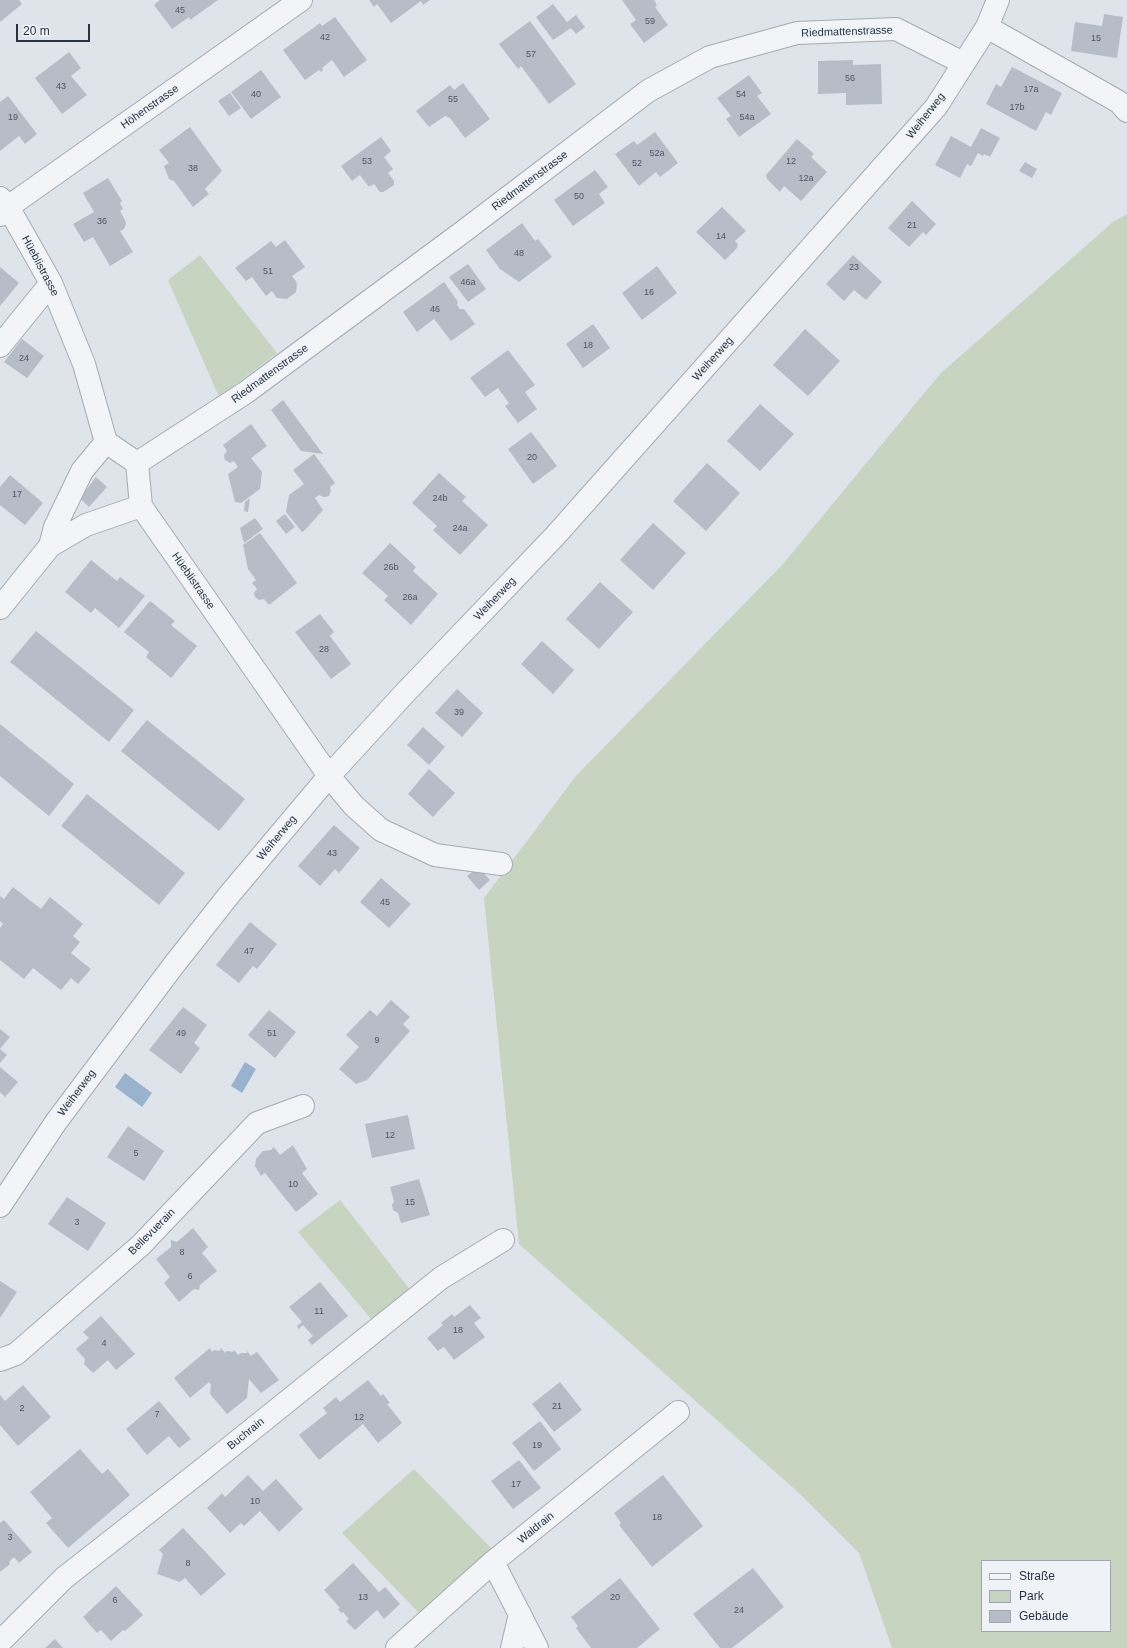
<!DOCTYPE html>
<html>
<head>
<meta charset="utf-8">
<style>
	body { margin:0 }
	#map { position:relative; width:1127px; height:1648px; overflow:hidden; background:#dfe4ea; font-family:Helvetica,sans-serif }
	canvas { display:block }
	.legend { position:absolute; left:981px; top:1560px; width:130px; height:72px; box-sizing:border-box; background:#eff3f7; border:1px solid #9fa6af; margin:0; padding:5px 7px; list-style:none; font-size:12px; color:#273242 }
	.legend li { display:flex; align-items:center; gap:8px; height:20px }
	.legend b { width:20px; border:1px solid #9fa6af }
	.scale { position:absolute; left:16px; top:24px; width:74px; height:18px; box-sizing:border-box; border:2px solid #273242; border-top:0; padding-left:5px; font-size:12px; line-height:14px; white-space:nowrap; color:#273242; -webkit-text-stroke:3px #eff3f7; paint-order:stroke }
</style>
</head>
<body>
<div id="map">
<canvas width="1127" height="1648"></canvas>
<ul class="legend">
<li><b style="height:5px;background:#f2f4f8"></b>Straße</li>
<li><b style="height:11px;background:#c6d4c0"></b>Park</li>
<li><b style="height:11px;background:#b6bdc7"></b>Gebäude</li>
</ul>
<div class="scale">20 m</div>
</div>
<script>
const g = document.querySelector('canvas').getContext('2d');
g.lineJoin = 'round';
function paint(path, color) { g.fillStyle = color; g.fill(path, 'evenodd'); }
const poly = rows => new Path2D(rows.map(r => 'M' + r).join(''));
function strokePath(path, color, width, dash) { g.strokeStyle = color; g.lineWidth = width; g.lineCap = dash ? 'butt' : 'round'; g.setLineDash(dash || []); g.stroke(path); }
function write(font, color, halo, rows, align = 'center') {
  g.font = font + ' Helvetica,sans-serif'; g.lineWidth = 4; g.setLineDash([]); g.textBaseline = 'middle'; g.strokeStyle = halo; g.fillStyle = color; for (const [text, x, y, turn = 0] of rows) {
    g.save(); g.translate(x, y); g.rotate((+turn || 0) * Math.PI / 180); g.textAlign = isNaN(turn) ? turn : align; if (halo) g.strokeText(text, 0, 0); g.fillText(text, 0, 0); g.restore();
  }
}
paint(poly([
	[1127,214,1127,1648,892,1648,859,1553,800,1494,519,1244,484,898,576,776,783,564,940,374,1113,222],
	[982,1561,1110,1561,1110,1631,982,1631],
	[200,255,277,353,219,397,168,280],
	[340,1200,411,1291,372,1320,298,1232],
	[414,1469,494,1551,419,1613,342,1533]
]), '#c6d4c0');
paint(poly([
	[245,1062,256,1069,242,1093,231,1086],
	[125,1073,152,1093,142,1107,115,1087]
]), '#98b3cd');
paint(poly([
	[0,0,19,0,22,4,0,22],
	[160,0,218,0,190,20,189,17,172,29,154,5],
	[369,0,430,0,423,5,421,1,391,23,377,4,374,7],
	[622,0,654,0,657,5,655,7,668,25,644,43,630,24,636,20],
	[553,4,567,22,576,15,585,27,576,34,571,28,553,40,536,17],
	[1104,14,1123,17,1117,58,1071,51,1075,22,1102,26],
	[335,17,367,60,344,77,332,60,322,68,323,70,321,72,319,70,305,80,283,50,320,23,322,26],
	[530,21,576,84,549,104,521,66,518,69,499,44],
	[69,52,81,68,71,76,87,95,62,114,35,78],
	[853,60,853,65,881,64,882,104,846,105,846,93,818,94,818,61],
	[1012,67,1062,93,1051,115,1046,112,1036,131,986,104,996,84,1001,87],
	[261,70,281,97,251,119,231,92],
	[749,75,762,93,757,96,771,114,739,137,726,119,731,116,717,98],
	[463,83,490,119,465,138,450,118,445,116,429,127,416,111,450,85,454,90],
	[230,93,241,108,229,116,218,101],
	[8,96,37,134,25,144,19,136,0,151,0,102],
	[190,127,222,171,205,189,209,194,193,207,174,181,169,179,164,166,169,163,159,150],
	[981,128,1000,138,990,157,984,154,983,156,978,153,971,166,967,164,960,178,935,165,951,136,971,147],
	[655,132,678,163,660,177,656,172,639,186,615,154,634,141,637,145],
	[381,137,391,151,384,157,393,169,388,173,394,181,394,185,383,192,380,192,374,184,369,187,360,175,352,181,341,166],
	[797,139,814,154,811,157,827,172,801,201,784,186,780,192,767,179,766,175],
	[1025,162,1037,169,1032,178,1019,171],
	[595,170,608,187,599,194,605,203,573,226,554,200],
	[108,178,122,201,120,203,123,209,120,211,125,220,126,224,124,229,120,231,133,252,110,266,93,237,84,242,73,224,94,212,83,193],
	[912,201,936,224,926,235,923,232,909,247,888,228],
	[722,207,746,231,735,241,738,244,737,248,725,260,696,232],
	[522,223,535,241,538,239,552,257,519,282,500,269,486,250],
	[285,240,305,267,292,276,297,283,296,292,287,299,277,298,272,291,266,296,252,277,246,281,235,268,271,241,276,247],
	[853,255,882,282,866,300,854,290,844,301,826,284],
	[468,264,486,289,468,302,449,277],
	[657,266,677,293,642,320,622,293],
	[0,267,19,283,0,306],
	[444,282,458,302,457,305,460,309,464,309,475,324,451,341,434,319,417,332,403,312],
	[593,324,610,348,583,368,566,344],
	[805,329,840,361,808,396,773,365],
	[22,339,44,356,27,378,4,362],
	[508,350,535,385,525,392,537,409,518,423,505,406,509,403,498,388,485,397,470,378],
	[283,400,323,454,301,451,271,410],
	[760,404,794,434,760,471,727,441],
	[251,424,267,446,251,458,262,472,260,489,241,503,235,502,228,474,238,467,234,461,230,463,225,460,224,455,227,451,223,445],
	[531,432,557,466,533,484,508,449],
	[314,454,335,483,330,487,331,491,329,496,324,497,319,495,315,498,323,510,305,530,302,532,286,512,289,495,304,484,293,470],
	[707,463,740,493,706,531,673,501],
	[439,473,466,497,462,501,488,525,460,555,433,530,437,526,412,503],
	[10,475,43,503,25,525,0,505,0,487],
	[96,477,107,487,89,507,80,498],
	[250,498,248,512,244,511,245,502],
	[285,514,295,527,286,534,276,521],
	[255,518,263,529,244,543,240,528],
	[653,523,686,553,653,590,620,560],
	[260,533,297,583,269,605,264,599,259,600,255,597,254,593,257,589,252,583,256,580,248,569,243,545],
	[390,543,416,567,413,571,438,594,411,625,384,600,388,596,362,573],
	[91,560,117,581,120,577,145,596,119,628,95,608,91,613,65,592],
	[600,582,633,612,599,649,566,619],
	[150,601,175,621,171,625,197,646,171,678,146,657,149,652,124,632],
	[320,614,334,632,330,636,351,664,331,679,295,632],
	[36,631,134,710,109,742,10,662],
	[542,641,574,670,553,694,521,664],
	[457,689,483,713,462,737,435,713],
	[147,720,245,799,219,831,121,751],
	[0,724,74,784,49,816,0,776],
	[423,727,445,747,429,765,407,745],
	[429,769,455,793,433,817,408,794],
	[87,794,185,873,159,905,61,826],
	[334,825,360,848,339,873,335,869,320,886,298,866],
	[478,867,490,880,479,890,467,876],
	[381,878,411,904,389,928,360,902],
	[13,887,41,909,50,897,83,924,73,936,80,942,71,953,91,969,78,984,71,978,61,990,33,968,24,979,0,960,0,928,3,924,0,921,0,896,4,899],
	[250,922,277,944,257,969,253,966,239,983,216,965],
	[391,1000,410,1017,403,1024,410,1031,367,1080,356,1084,339,1069,359,1047,346,1035,370,1010,377,1016],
	[183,1007,207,1025,194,1043,200,1048,181,1074,149,1050],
	[269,1010,296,1032,275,1058,248,1035],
	[0,1029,10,1037,0,1049,7,1055,0,1063],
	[0,1067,18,1082,5,1097,0,1092],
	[408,1115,415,1149,372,1158,365,1124],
	[128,1126,164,1151,144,1181,107,1157],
	[293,1145,307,1169,302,1173,318,1194,296,1212,265,1173,261,1176,255,1166,256,1159,263,1151,271,1150,274,1147,280,1155],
	[419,1179,430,1215,401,1223,398,1213,393,1210,392,1205,394,1201,390,1187],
	[67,1197,106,1223,88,1251,48,1224],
	[193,1228,208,1247,202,1253,217,1271,200,1285,199,1290,194,1289,179,1302,164,1283,170,1277,156,1259,171,1247,171,1240,177,1242],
	[0,1281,17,1292,0,1318],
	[320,1282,348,1316,312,1345,308,1340,313,1336,303,1325,299,1329,297,1326,302,1322,289,1307],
	[470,1305,481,1318,474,1323,485,1337,454,1360,444,1347,438,1351,427,1338,443,1325,441,1323,452,1314,454,1317],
	[101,1316,135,1354,116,1370,108,1360,93,1373,84,1364,85,1359,76,1349,89,1338,83,1332],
	[210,1348,212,1352,214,1350,221,1351,220,1349,221,1348,225,1353,227,1351,234,1352,233,1351,234,1350,238,1355,241,1353,247,1353,247,1351,251,1356,257,1352,279,1380,261,1393,249,1379,247,1398,227,1414,210,1394,211,1385,209,1382,190,1398,174,1378],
	[368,1380,381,1396,383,1394,390,1403,387,1404,402,1423,378,1443,363,1424,319,1460,299,1435,327,1413,323,1408,336,1397,340,1402],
	[560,1382,582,1410,554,1432,532,1404],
	[23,1385,51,1417,18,1446,0,1425,0,1395,5,1401],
	[159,1401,191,1439,179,1448,169,1436,147,1455,126,1429],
	[540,1421,561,1449,534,1471,512,1443],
	[80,1449,102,1474,108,1469,130,1495,68,1548,46,1523,52,1518,30,1492],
	[519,1460,541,1488,513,1509,491,1481],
	[248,1475,263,1491,276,1479,303,1509,279,1532,260,1511,244,1526,241,1523,230,1533,207,1508,222,1493,225,1497],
	[663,1475,703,1526,652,1567,619,1525,621,1523,614,1513],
	[4,1520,32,1552,19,1563,14,1557,9,1562,10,1564,0,1572,0,1523],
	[183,1528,226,1574,201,1596,185,1578,180,1582,157,1574,163,1554,159,1550],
	[353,1563,379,1592,385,1587,400,1604,384,1619,377,1610,355,1630,346,1621,349,1619,343,1612,341,1613,338,1609,340,1608,324,1590],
	[753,1568,784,1607,732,1648,720,1648,693,1614],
	[620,1578,660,1629,637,1648,591,1648,576,1628,578,1626,571,1617],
	[116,1586,143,1615,125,1631,123,1630,111,1641,101,1630,97,1633,83,1617],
	[55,1639,63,1648,45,1648]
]), '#b6bdc7');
const minor = poly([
	[987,27,1119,102,1127,111],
	[0,198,8,207,51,283,84,364,106,442,137,463],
	[0,215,8,207,301,0],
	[0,346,51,283],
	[137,463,245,393,464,231,648,91,710,57,797,33,896,29,963,63],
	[137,463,141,506,329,776,354,806,381,830,435,855,501,864],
	[50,546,55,527,82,471,106,442],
	[0,608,50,546,86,525,141,506],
	[0,1206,56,1122,173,966,229,895,329,776,404,694,555,536,936,107,987,27,998,0],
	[0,1360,16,1354,141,1245,257,1123,303,1106],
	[493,1562,537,1648],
	[0,1642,64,1578,198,1473,441,1278,503,1240],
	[397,1648,493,1562,678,1412],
	[512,1648,520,1614]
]);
strokePath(minor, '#a4abb4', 24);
strokePath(minor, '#f2f4f8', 22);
write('9px', '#4b5563', null, [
	["45",180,11],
	["59",650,22],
	["42",325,38],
	["15",1096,39],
	["57",531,55],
	["56",850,79],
	["43",61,87],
	["17a",1031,90],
	["40",256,95],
	["54",741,95],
	["55",453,100],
	["17b",1017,108],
	["19",13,118],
	["54a",747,118],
	["52a",657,154],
	["53",367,162],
	["12",791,162],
	["52",637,164],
	["38",193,169],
	["12a",806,179],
	["50",579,197],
	["36",102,222],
	["21",912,226],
	["14",721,237],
	["48",519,254],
	["23",854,268],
	["51",268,272],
	["46a",468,283],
	["16",649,293],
	["46",435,310],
	["18",588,346],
	["24",24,359],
	["20",532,458],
	["17",17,495],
	["24b",440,499],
	["24a",460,529],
	["26b",391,568],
	["26a",410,598],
	["28",324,650],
	["39",459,713],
	["43",332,854],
	["45",385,903],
	["47",249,952],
	["49",181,1034],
	["51",272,1034],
	["9",377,1041],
	["12",390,1136],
	["5",136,1154],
	["10",293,1185],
	["15",410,1203],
	["3",77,1223],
	["8",182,1253],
	["6",190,1277],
	["11",319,1312],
	["18",458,1331],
	["4",104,1344],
	["21",557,1407],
	["2",22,1409],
	["7",157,1415],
	["12",359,1418],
	["19",537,1446],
	["17",516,1485],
	["10",255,1502],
	["18",657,1518],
	["3",10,1538],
	["8",188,1564],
	["13",363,1598],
	["20",615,1598],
	["6",115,1601],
	["24",739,1611]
]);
write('11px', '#273242', '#eff3f7', [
	["Riedmattenstrasse",847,32,-2],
	["Höhenstrasse",150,107,-35],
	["Weiherweg",926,116,-52],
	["Riedmattenstrasse",530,181,-37],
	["Hüeblistrasse",40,266,62],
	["Weiherweg",713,359,-48],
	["Riedmattenstrasse",270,374,-36],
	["Hüeblistrasse",193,581,55],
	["Weiherweg",495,599,-46],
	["Weiherweg",277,838,-50],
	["Weiherweg",77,1093,-53],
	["Bellevuerain",152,1232,-45],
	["Buchrain",246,1434,-39],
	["Waldrain",536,1528,-39]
]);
</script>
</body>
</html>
